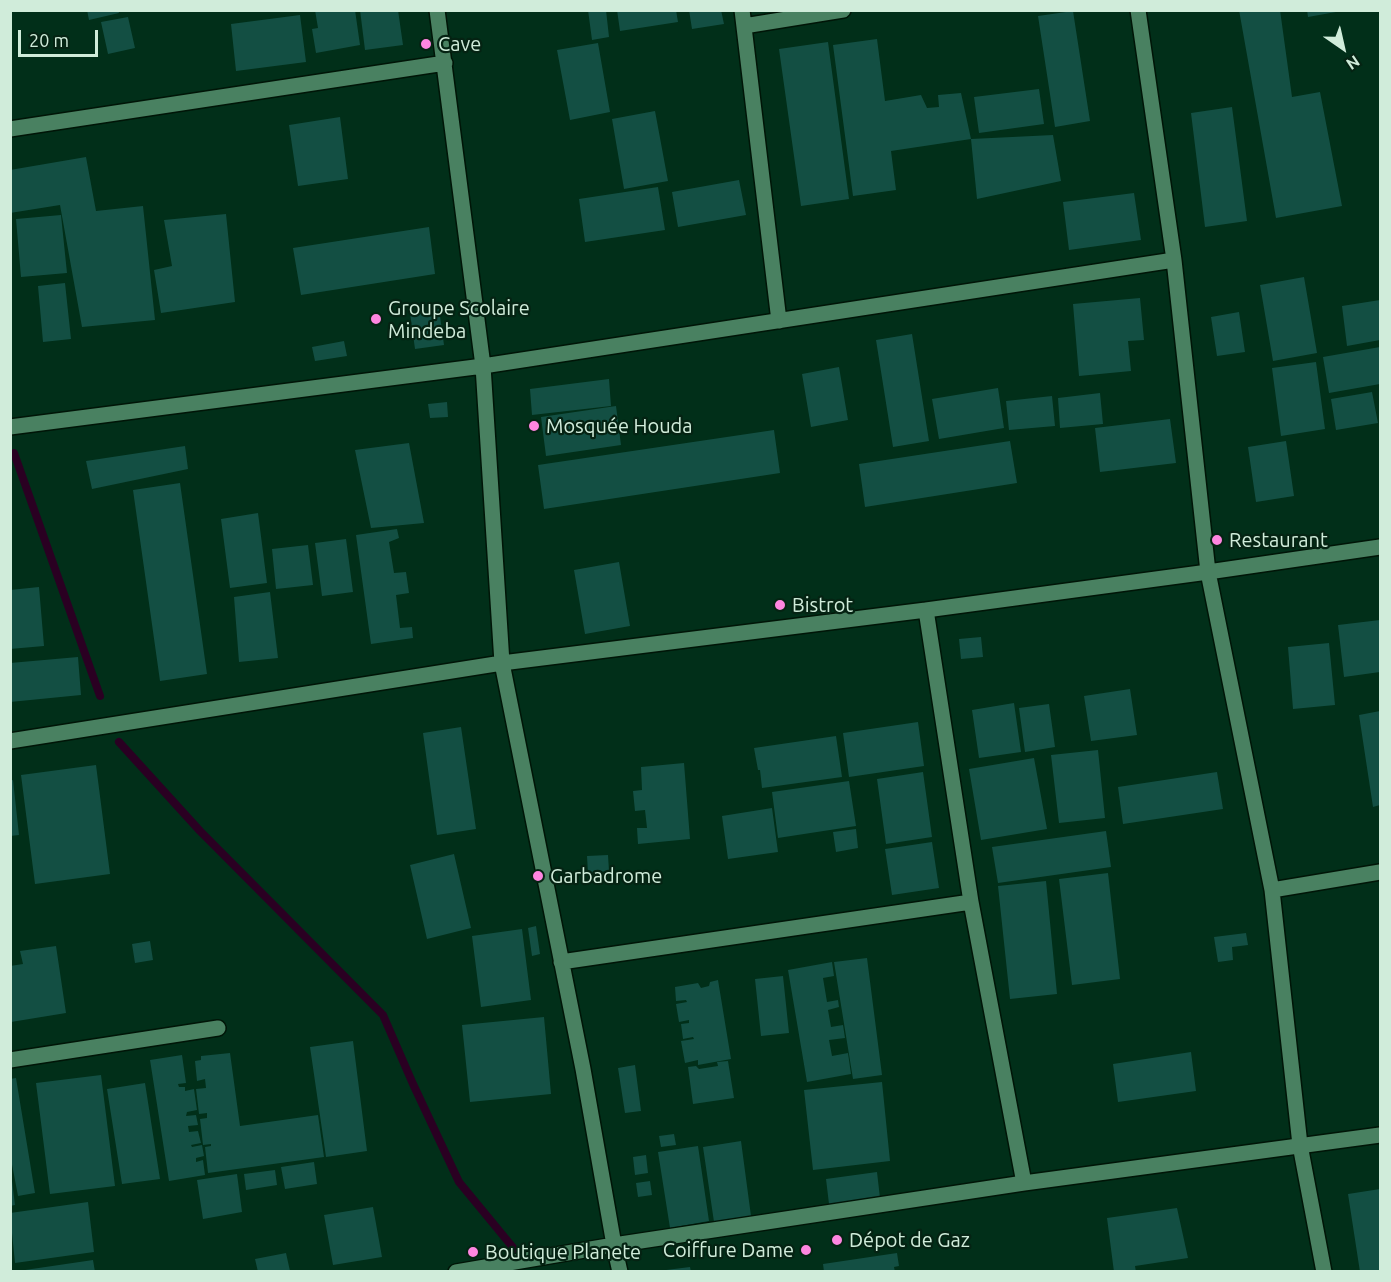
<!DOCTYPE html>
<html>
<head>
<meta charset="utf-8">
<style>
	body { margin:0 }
	#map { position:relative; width:1391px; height:1282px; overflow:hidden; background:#012f19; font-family:Ubuntu,sans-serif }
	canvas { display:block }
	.frame { position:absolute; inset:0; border:12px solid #d0ecda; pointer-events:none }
	.north { position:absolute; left:1313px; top:18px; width:60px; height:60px; -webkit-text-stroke:4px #052313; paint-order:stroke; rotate:146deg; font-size:16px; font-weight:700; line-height:24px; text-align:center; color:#d0ecda }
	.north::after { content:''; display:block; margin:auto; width:21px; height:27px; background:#d0ecda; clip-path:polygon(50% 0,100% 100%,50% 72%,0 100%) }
	.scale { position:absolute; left:18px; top:30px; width:80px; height:27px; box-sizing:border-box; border:3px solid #d0ecda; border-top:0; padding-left:8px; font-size:18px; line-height:21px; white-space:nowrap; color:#d0ecda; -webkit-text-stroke:4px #052313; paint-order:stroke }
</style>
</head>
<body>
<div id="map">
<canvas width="1391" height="1282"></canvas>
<div class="frame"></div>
<div class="north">N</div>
<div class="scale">20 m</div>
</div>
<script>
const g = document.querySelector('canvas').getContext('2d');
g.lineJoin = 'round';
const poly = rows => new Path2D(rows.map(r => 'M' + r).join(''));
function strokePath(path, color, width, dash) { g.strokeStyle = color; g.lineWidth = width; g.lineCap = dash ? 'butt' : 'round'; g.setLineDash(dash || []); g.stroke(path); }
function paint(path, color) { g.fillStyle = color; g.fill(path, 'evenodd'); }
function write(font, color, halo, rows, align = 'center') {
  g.font = font + ' Ubuntu,sans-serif'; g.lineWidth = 4.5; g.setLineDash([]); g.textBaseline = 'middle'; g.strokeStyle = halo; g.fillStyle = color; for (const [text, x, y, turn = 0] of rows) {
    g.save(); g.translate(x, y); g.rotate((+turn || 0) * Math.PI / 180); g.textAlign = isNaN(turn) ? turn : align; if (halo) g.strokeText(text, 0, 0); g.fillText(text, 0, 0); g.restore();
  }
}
strokePath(poly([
	[14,453,100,696],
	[119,742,200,831,383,1015,413,1084,459,1182,515,1250]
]), '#2a0022', 8);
paint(poly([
	[87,10,118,10,119,13,89,20],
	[315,10,355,10,360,45,316,53,312,29,318,28],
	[360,10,398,10,403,45,365,50],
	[588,10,606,10,609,37,592,40],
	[617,10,676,10,678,22,620,31],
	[689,10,721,10,724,24,692,29],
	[1239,10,1280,10,1292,97,1320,92,1342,206,1276,218],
	[1307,10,1336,10,1336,12,1308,17],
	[1073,11,1090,121,1055,127,1038,16],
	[300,15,306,62,236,71,231,24],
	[128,17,135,48,108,54,101,22],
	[877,39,885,101,921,95,927,108,939,107,938,95,961,93,971,139,891,151,896,190,853,196,833,45],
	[828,42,849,199,801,206,779,49],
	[598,43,610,112,570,120,557,50],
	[1039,89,1044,124,979,133,974,97],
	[1232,107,1247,221,1205,227,1191,113],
	[655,111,668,181,624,189,612,119],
	[340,117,348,179,298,186,289,125],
	[1053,135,1061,181,977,199,971,139],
	[86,157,96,211,143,206,155,320,82,327,60,205,10,213,10,170],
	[739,180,746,215,678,227,672,192],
	[658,187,665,230,585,242,579,199],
	[1134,193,1141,240,1069,250,1063,202],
	[226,214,235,302,161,313,154,270,172,266,164,220],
	[61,215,67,273,21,277,16,219],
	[429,227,435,274,301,295,293,248],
	[1304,277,1317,353,1273,361,1260,285],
	[65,283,71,339,43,342,38,286],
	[1140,298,1144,340,1128,341,1131,371,1079,376,1073,304],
	[1380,300,1380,340,1347,346,1342,306],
	[439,309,444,345,415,349,410,313],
	[1239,312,1245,352,1217,356,1211,317],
	[912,334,929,441,893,447,876,340],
	[344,341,347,356,315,361,312,347],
	[1380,347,1380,384,1329,393,1323,357],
	[1316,362,1325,429,1281,436,1272,368],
	[839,367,848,420,811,427,802,374],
	[609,379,611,406,532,415,530,389],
	[998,388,1004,428,939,439,932,399],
	[1372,392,1378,423,1336,430,1331,399],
	[1100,393,1103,424,1060,428,1058,398],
	[1052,396,1055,426,1009,430,1006,401],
	[447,402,448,417,430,418,428,404],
	[616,406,621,445,546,456,541,417],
	[1170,419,1176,463,1100,472,1095,428],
	[774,430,780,473,544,509,538,465],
	[1010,441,1017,483,865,507,859,464],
	[1286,441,1294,496,1256,502,1248,447],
	[409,443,424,523,371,528,355,450],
	[185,446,188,469,92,489,86,461],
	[180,483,207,674,160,681,133,490],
	[258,513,267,583,230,588,221,519],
	[397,529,399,538,389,542,394,573,406,572,409,593,396,595,400,628,412,627,413,638,371,644,356,535],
	[346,539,353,592,322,596,315,543],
	[308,545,313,585,276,589,272,549],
	[619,562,630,626,585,634,574,570],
	[39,587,44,646,10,649,10,590],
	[270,592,278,658,239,662,234,597],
	[1380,620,1380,672,1344,677,1338,625],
	[981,637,983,657,961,659,959,639],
	[1329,643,1335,705,1293,709,1288,647],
	[78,657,81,695,10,702,10,663],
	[1130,689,1137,735,1091,741,1084,696],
	[1014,703,1021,752,979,758,972,710],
	[1049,704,1055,747,1025,752,1019,708],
	[1380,711,1380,805,1373,807,1359,715],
	[918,722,924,766,849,777,843,733],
	[461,727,476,829,437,835,423,733],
	[836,736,842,777,762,788,760,770,758,770,754,748],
	[1098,750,1105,818,1059,823,1051,755],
	[1034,758,1047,829,981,840,969,769],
	[684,763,690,839,638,844,637,828,647,828,645,810,635,811,633,791,642,790,641,767],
	[96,765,110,874,35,884,21,775],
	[923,772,932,837,886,844,877,779],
	[1217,772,1223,809,1123,824,1118,787],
	[13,780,19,835,10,836,10,781],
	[849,781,856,826,778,838,772,792],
	[772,808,778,852,728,859,722,816],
	[856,829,858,848,836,852,833,832],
	[1106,831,1111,867,998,883,992,847],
	[932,842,939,888,892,895,885,849],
	[454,854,471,928,427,939,410,865],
	[608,855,609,871,588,873,587,856],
	[1108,873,1120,979,1072,985,1059,879],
	[1046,881,1057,994,1010,999,998,886],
	[536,926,540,954,532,956,528,928],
	[522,929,531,1000,481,1007,472,936],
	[1246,933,1248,945,1232,947,1233,960,1218,962,1214,937],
	[150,941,153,960,135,963,132,944],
	[56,946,66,1013,11,1022,10,966,23,964,20,951],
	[867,958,882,1075,853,1079,834,962],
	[832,962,834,976,823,978,827,1002,838,1000,839,1007,828,1010,831,1027,843,1025,845,1038,829,1040,832,1056,848,1053,851,1074,807,1082,788,970],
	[783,976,789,1033,761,1036,755,979],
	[718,980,731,1059,698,1065,698,1060,685,1063,681,1041,694,1039,693,1037,683,1039,681,1024,689,1023,689,1020,679,1022,676,1004,687,1002,686,1000,676,1001,675,987,698,983,701,988,709,986,710,982],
	[544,1017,551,1094,470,1102,462,1025],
	[353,1041,367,1151,326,1157,310,1047],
	[1191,1052,1196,1091,1118,1102,1113,1064],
	[230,1053,240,1126,318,1115,324,1157,208,1173,205,1147,211,1146,211,1144,203,1145,200,1119,207,1118,207,1113,199,1114,196,1089,206,1088,205,1079,197,1081,195,1061,201,1060,201,1056],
	[182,1055,186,1083,178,1084,179,1087,185,1087,185,1091,194,1089,197,1110,187,1112,186,1116,196,1115,198,1125,188,1126,189,1132,198,1131,201,1143,191,1145,192,1147,202,1145,204,1156,196,1158,196,1162,203,1160,205,1175,169,1181,150,1060],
	[728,1061,734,1098,693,1104,688,1067,696,1066,699,1069,718,1066,717,1062],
	[635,1065,641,1111,625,1113,618,1068],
	[101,1075,115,1186,50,1194,36,1083],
	[16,1078,35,1193,18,1196,10,1154,10,1079],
	[882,1082,890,1161,813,1170,804,1090],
	[145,1083,160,1179,122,1184,107,1089],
	[674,1134,676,1145,661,1147,659,1136],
	[741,1141,751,1216,714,1222,703,1147],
	[698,1146,709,1221,670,1228,658,1152],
	[646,1155,648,1173,635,1175,633,1157],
	[314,1162,317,1184,285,1189,281,1167],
	[275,1170,277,1185,246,1190,244,1174],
	[877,1172,880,1198,829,1204,826,1179],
	[237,1174,242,1212,203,1219,197,1180],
	[12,1181,15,1205,10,1206,10,1182],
	[650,1181,652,1195,638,1197,636,1183],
	[1380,1189,1380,1272,1360,1272,1348,1194],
	[88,1202,94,1252,15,1263,10,1213],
	[373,1207,382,1257,333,1265,324,1215],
	[1177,1208,1188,1258,1135,1266,1136,1272,1114,1272,1107,1218],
	[286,1253,290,1271,258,1272,255,1259],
	[897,1253,899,1266,894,1267,895,1272,824,1272,823,1264],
	[93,1260,95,1272,26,1272,25,1270],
	[690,1267,691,1272,666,1272,666,1270]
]), '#134f43');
const street = poly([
	[437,10,483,366,502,663,583,1069,614,1245,620,1272],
	[742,10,779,321],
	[1138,10,1174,260,1208,572,1272,890,1300,1145,1324,1272],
	[744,26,843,10],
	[10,129,445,63],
	[10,427,483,366,1174,260],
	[926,610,971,902,1024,1183],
	[10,741,502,663,926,610,1208,572,1380,547],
	[1272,890,1380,872],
	[561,962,971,902],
	[10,1060,218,1028],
	[456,1272,614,1245,1024,1183,1380,1135]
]);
strokePath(street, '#001507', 18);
strokePath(street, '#498161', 15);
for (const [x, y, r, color] of [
	[426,44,6,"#fe86e0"],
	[376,319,6,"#fe86e0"],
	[534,426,6,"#fe86e0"],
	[1217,540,6,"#fe86e0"],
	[780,605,6,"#fe86e0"],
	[538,876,6,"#fe86e0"],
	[837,1240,6,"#fe86e0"],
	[806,1250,6,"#fe86e0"],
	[473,1252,6,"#fe86e0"]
]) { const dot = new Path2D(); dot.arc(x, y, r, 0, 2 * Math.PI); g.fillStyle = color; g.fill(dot); strokePath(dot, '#052313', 2); }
write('20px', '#d0ecda', '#052313', [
	["Cave",438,44],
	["Groupe Scolaire",388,308],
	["Mindeba",388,331],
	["Mosquée Houda",546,426],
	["Restaurant",1229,540],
	["Bistrot",792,605],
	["Garbadrome",550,876],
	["Dépot de Gaz",849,1240],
	["Coiffure Dame",794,1250,"right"],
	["Boutique Planete",485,1252]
], 'left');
</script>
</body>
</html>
